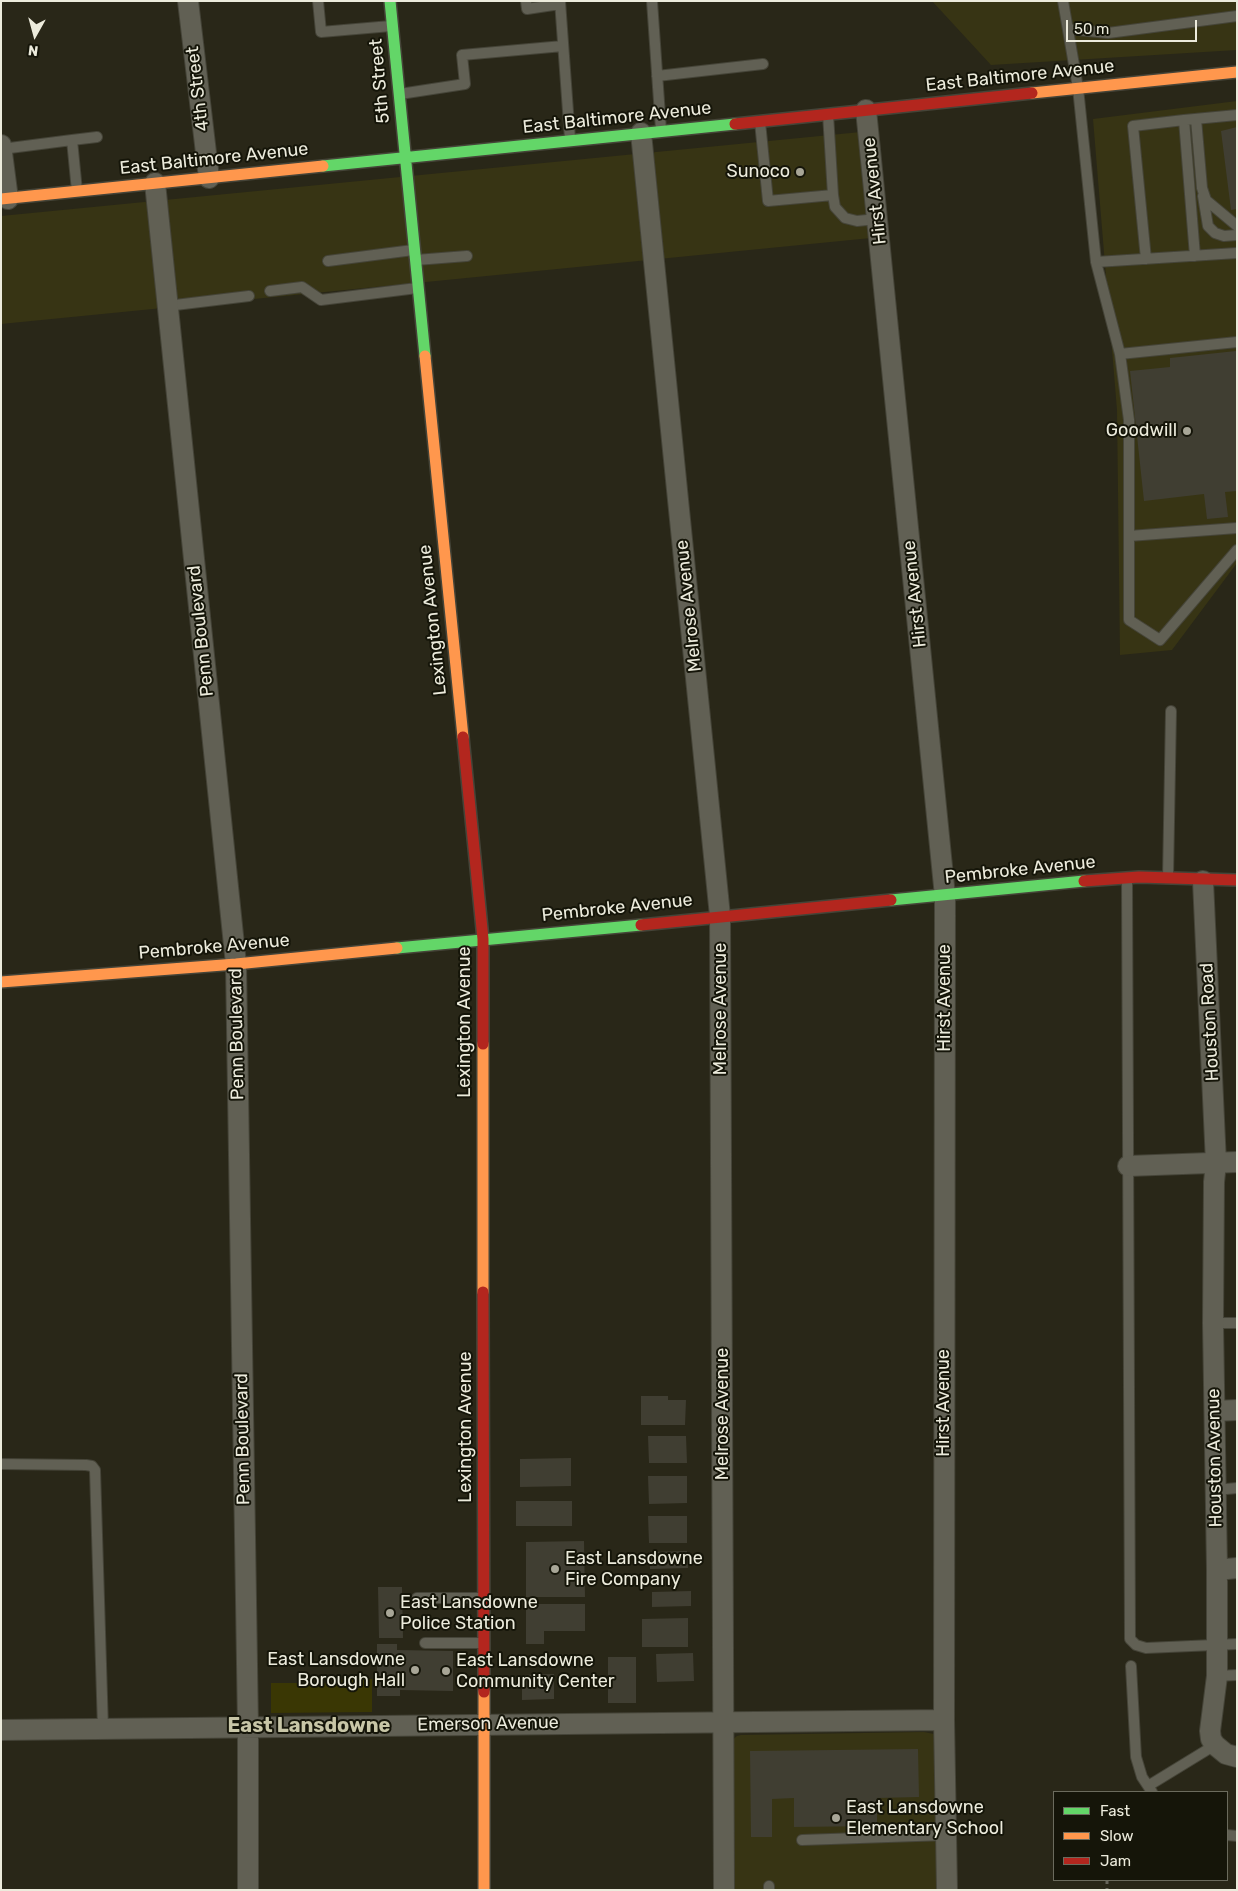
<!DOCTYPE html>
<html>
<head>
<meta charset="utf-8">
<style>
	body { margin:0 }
	#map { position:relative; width:1238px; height:1891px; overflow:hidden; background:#292718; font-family:Rubik,sans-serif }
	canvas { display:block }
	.frame { position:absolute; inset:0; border:2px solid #ecebdc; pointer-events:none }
	.legend { position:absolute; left:1053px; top:1791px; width:175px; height:90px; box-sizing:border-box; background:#151509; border:1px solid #6b6b5d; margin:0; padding:6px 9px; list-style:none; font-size:15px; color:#ecebdc }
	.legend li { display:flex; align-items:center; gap:10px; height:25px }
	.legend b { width:25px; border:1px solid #6b6b5d }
	.north { position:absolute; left:10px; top:10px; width:50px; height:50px; -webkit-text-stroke:4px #151509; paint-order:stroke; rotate:187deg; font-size:14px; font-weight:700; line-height:20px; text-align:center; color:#ecebdc }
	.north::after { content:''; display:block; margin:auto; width:18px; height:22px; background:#ecebdc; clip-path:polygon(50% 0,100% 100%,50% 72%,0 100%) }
	.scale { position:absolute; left:1066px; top:20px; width:131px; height:22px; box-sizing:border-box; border:2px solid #ecebdc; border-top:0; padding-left:6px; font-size:15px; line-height:18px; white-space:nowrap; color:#ecebdc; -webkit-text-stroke:4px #151509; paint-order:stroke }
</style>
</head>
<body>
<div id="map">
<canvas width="1238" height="1891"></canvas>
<div class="frame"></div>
<ul class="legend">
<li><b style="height:6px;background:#63d668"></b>Fast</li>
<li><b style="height:6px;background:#ff974d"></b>Slow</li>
<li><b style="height:6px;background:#b3261e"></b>Jam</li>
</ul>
<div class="north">N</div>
<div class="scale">50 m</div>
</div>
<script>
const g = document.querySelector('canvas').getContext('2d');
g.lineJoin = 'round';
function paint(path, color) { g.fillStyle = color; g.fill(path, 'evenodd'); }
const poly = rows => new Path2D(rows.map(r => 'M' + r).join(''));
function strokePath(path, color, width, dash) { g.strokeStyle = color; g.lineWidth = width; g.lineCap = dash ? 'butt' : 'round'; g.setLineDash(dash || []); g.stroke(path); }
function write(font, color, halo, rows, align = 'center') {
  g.font = font + ' Rubik,sans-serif'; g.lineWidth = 4; g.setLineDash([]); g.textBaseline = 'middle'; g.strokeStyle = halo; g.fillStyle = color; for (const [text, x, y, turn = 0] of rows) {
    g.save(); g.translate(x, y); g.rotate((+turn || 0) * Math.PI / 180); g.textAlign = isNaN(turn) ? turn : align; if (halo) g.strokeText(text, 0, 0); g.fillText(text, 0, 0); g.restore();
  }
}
paint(poly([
	[932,1,1237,1,1237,50,991,65],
	[1237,101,1237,563,1172,650,1120,655,1117,410,1093,119],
	[861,132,871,238,1,324,1,216],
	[924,1732,934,1734,939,1738,942,1890,731,1890,732,1740,737,1736,741,1735]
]), '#373414');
paint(poly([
	[372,1679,372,1712,271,1713,271,1683,333,1683,333,1680]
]), '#3a3704');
paint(poly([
	[1237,127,1237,209,1231,210,1221,131],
	[1236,351,1237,491,1225,492,1228,517,1207,519,1204,494,1144,501,1130,371,1170,367,1170,358],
	[641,1396,668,1396,668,1400,686,1400,685,1425,641,1425],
	[648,1436,686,1436,687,1463,649,1463],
	[571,1458,571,1486,520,1487,520,1459],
	[648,1476,687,1476,687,1503,649,1504],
	[516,1501,572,1501,572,1526,516,1526],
	[648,1516,687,1516,687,1543,649,1543],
	[584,1541,585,1597,526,1597,526,1542],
	[687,1551,688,1568,650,1569,649,1552],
	[378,1587,402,1587,403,1638,379,1638],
	[691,1591,691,1606,652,1607,652,1592],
	[526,1604,585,1604,585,1631,544,1631,544,1644,526,1644],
	[688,1618,688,1647,642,1647,642,1619],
	[377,1644,397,1644,397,1650,453,1651,453,1691,400,1690,400,1696,377,1696],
	[693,1653,694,1681,657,1682,656,1654],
	[608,1657,636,1657,636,1703,608,1703],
	[554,1674,554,1699,522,1700,522,1675],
	[918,1749,919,1797,877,1798,877,1826,794,1827,794,1798,772,1799,772,1837,751,1837,750,1751]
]), '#403e32');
const lane = poly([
	[318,1,321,32,391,26],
	[526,1,527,9,560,4],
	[560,1,570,139],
	[652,1,661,130],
	[1063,1,1078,88,1096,262,1120,354,1237,342],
	[1068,29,1108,33,1237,16],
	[657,76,763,64],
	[400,94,465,84,462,55,563,46],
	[1196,119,1202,188,1206,200,1237,226],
	[760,122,768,201,833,195,828,114],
	[72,140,97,137],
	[2,149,72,140,77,191],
	[833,195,835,207,845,218,857,221,877,219],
	[1203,196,1208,226,1215,233,1224,236,1237,235],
	[1195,256,1184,120,1237,115],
	[1146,259,1133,126,1184,120],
	[416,260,467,256],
	[328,261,413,250],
	[1096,262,1237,253],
	[270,291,302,287,321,300,417,288],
	[167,306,249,296],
	[1120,354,1129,420,1129,620,1160,640,1237,550],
	[1129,536,1237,528],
	[1168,878,1171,711],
	[1127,879,1130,1639,1136,1645,1146,1648,1237,1644],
	[1213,1323,1237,1323],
	[1,1464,86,1465,92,1466,95,1470,103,1729],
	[1216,1490,1237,1488],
	[417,1598,483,1598],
	[425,1643,483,1643],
	[1131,1666,1136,1757,1142,1777,1152,1792],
	[1217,1676,1237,1675],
	[1148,1786,1215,1745],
	[1227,1835,1237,1836],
	[802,1840,946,1835],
	[769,1886,769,1890]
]);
const street = poly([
	[188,1,209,178],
	[866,110,945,896,944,1720,947,1890],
	[641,133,720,916,724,1890],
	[1,145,8,199],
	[155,183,236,964,248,1727,248,1890],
	[1203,881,1216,1163,1214,1182,1213,1323,1217,1570,1217,1676,1210,1731,1211,1739,1215,1745,1226,1754,1237,1757],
	[1128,1166,1237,1162],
	[1215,1411,1237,1410],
	[1217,1570,1237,1568],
	[1,1730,944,1720]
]);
const fast = poly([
	[390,1,425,356],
	[323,166,735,124],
	[891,900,1084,881],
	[397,948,641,925]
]);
const slow = poly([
	[1032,93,1237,72],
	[1,199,323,166],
	[425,356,463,737],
	[1,982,236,964,397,948],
	[483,1044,483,1292],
	[484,1692,484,1890]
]);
const jam = poly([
	[735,124,1032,93],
	[463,737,483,939,483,1044],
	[1084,881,1139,877,1237,880],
	[641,925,891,900],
	[483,1292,484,1692]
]);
strokePath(lane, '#454438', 12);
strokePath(street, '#454438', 22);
strokePath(fast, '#454438', 14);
strokePath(slow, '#454438', 14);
strokePath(jam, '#454438', 14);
strokePath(poly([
	[1107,1880,1107,1890]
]), '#66655a', 3, [4, 4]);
strokePath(lane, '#616054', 10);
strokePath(street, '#616054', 20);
strokePath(fast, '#63d668', 11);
strokePath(slow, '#ff974d', 11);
strokePath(jam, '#b3261e', 11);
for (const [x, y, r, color] of [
	[800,172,5,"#a8a697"],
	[1187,431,5,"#a8a697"],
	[555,1569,5,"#a8a697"],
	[390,1613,5,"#a8a697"],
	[415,1670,5,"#a8a697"],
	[446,1671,5,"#a8a697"],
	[836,1818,5,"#a8a697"]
]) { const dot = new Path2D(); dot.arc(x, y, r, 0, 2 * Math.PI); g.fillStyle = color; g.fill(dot); strokePath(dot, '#151509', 2); }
write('18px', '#ecebdc', '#151509', [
	["East Baltimore Avenue",1020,76,-6],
	["5th Street",380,81,-95],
	["4th Street",198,89,-97],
	["East Baltimore Avenue",617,118,-6],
	["East Baltimore Avenue",214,159,-6],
	["Hirst Avenue",875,191,-96],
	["Hirst Avenue",915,594,-96],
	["Melrose Avenue",689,606,-96],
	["Lexington Avenue",433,620,-96],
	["Penn Boulevard",201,631,-96],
	["Pembroke Avenue",1020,870,-6],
	["Pembroke Avenue",617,908,-6],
	["Pembroke Avenue",214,947,-5],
	["Hirst Avenue",945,998,-90],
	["Melrose Avenue",721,1009,-90],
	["Lexington Avenue",465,1022,-90],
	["Houston Road",1210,1022,-93],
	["Penn Boulevard",237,1034,-91],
	["Hirst Avenue",944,1403,-90],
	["Melrose Avenue",723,1414,-90],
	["Lexington Avenue",466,1427,-90],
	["Penn Boulevard",243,1439,-91],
	["Houston Avenue",1215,1458,-91],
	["Emerson Avenue",488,1724,-1]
]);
write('18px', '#ecebdc', '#151509', [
	["Sunoco",790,172,"right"],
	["Goodwill",1177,431,"right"],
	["East Lansdowne",565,1559],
	["Fire Company",565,1580],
	["East Lansdowne",400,1603],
	["Police Station",400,1624],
	["East Lansdowne",405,1660,"right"],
	["Borough Hall",405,1681,"right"],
	["East Lansdowne",456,1661],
	["Community Center",456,1682],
	["East Lansdowne",846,1808],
	["Elementary School",846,1829]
], 'left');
write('bold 20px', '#c8c6a7', '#151509', [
	["East Lansdowne",309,1726]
]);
</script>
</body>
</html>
